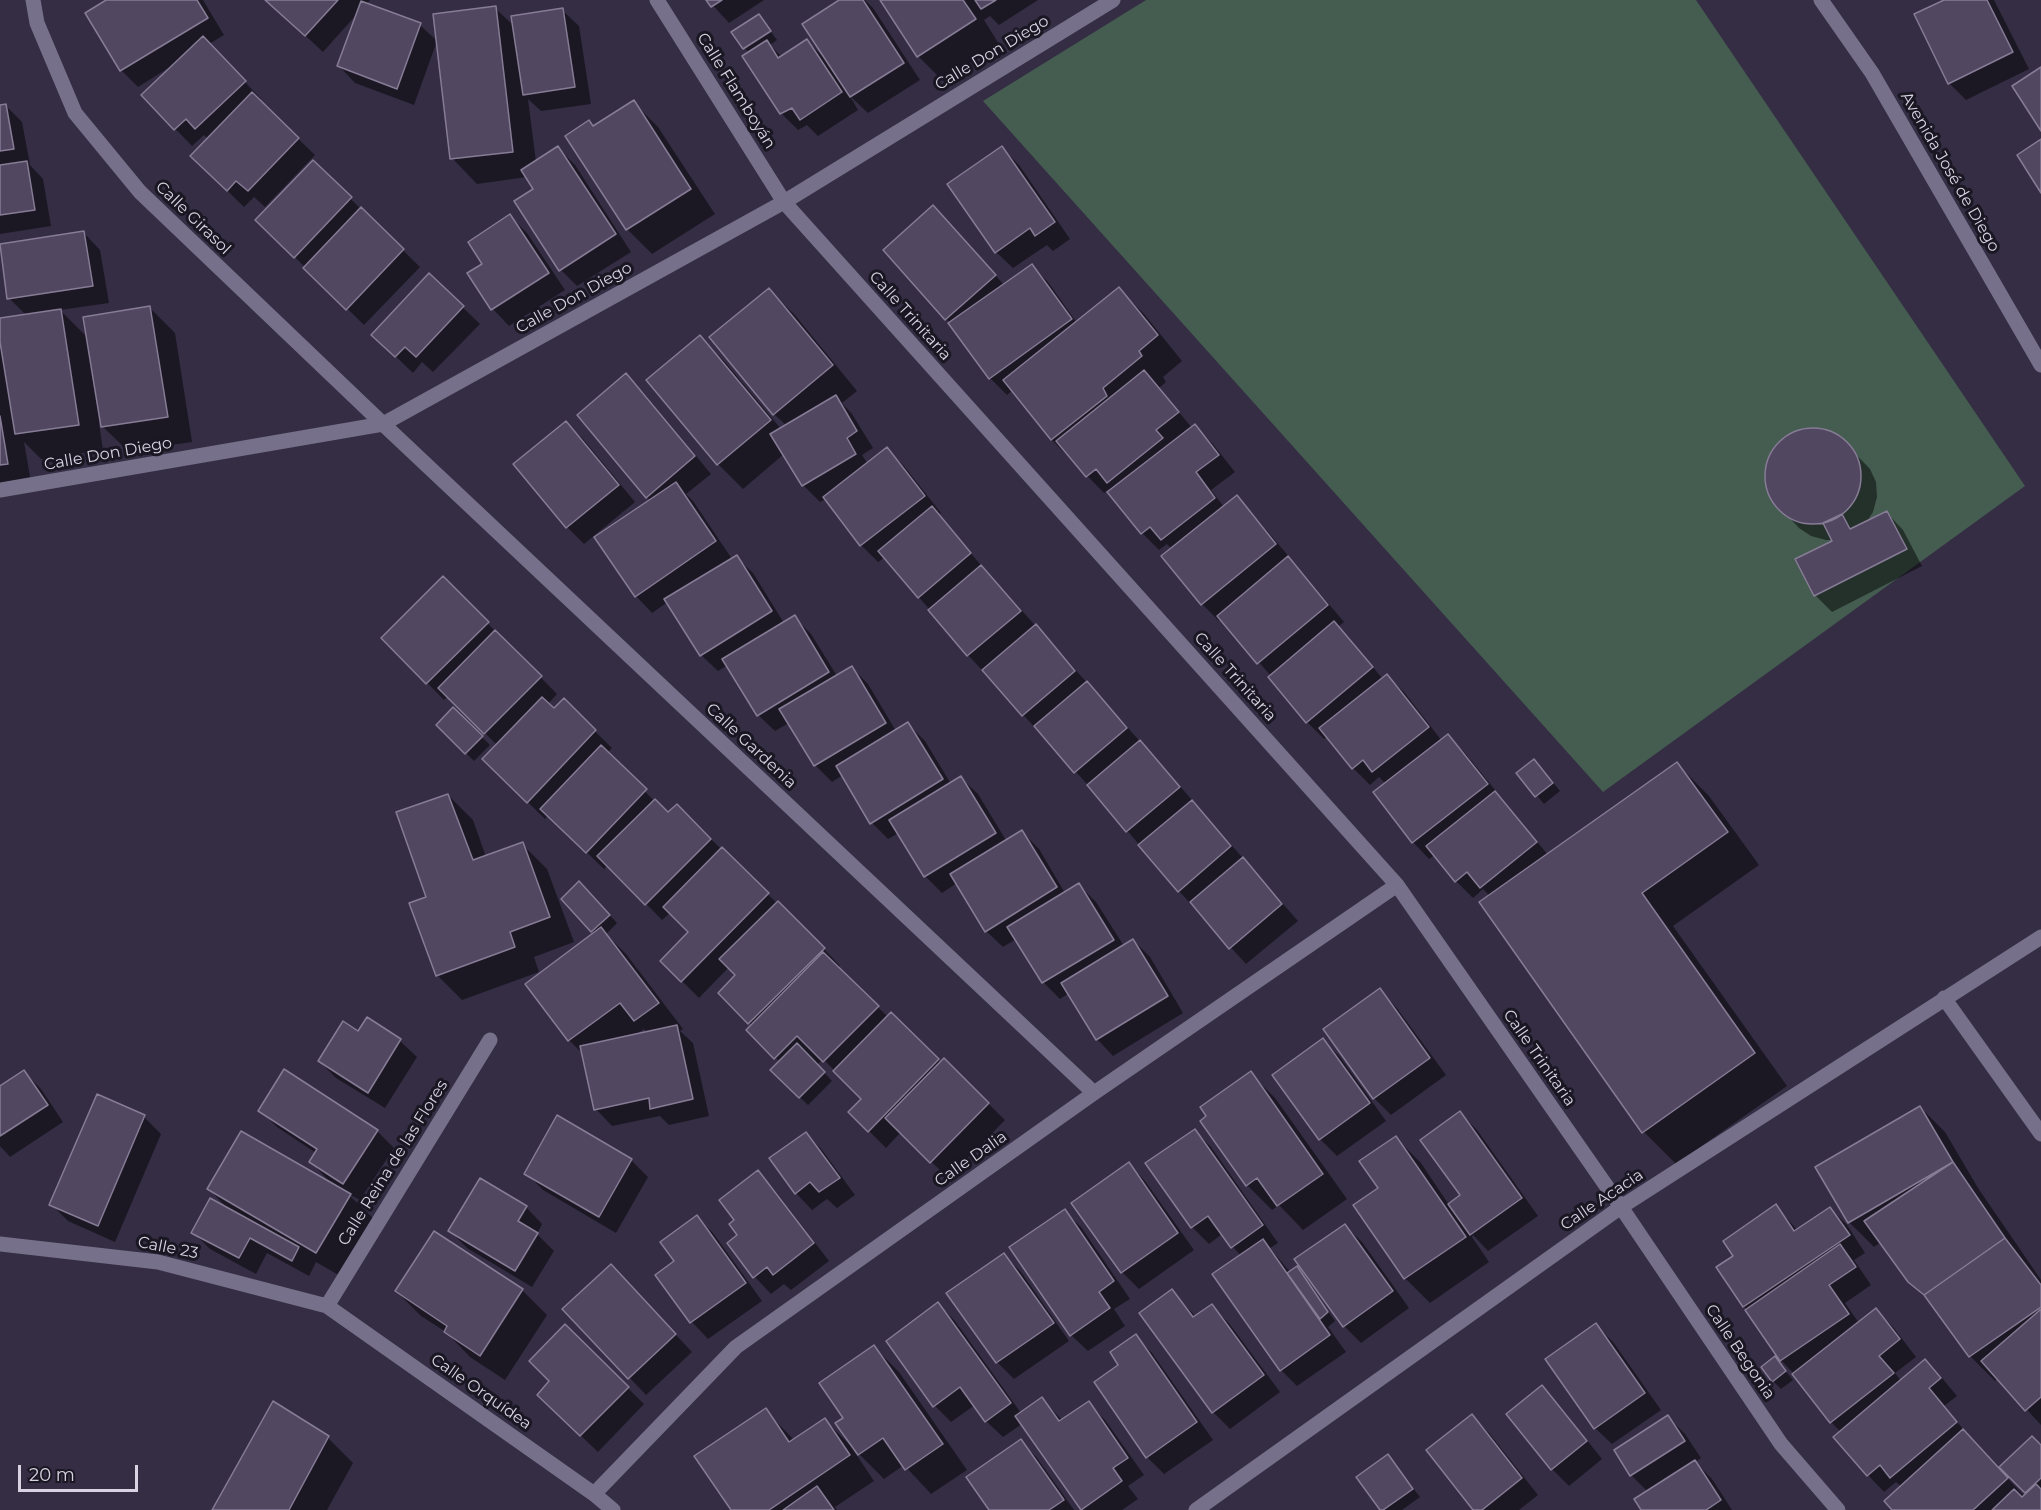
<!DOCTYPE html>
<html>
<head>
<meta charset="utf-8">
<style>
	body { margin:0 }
	#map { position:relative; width:2041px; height:1510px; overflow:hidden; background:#342d44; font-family:Montserrat,sans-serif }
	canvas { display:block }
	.scale { position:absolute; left:18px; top:1465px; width:120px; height:27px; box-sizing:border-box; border:3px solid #d7d3e2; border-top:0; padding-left:8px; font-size:18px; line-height:21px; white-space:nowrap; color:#d7d3e2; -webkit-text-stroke:4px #1a1722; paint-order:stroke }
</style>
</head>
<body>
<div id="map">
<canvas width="2041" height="1510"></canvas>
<div class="scale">20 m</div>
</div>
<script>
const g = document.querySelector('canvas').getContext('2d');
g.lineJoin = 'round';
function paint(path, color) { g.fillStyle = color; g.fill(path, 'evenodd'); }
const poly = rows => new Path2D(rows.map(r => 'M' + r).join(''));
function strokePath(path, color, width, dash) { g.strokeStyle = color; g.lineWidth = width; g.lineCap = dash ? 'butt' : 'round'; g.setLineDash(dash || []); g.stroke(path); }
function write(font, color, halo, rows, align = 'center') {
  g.font = font + ' Montserrat,sans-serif'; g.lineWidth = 6; g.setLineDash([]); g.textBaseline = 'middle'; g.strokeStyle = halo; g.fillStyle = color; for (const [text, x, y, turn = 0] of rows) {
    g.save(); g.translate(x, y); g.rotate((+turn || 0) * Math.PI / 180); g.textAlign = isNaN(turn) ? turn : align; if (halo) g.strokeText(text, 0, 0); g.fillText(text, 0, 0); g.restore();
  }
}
paint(poly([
	[1146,0,1696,0,2025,486,1603,792,983,101]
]), '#455c50');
paint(poly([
	[109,0,203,0,224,35,209,44,261,99,259,101,315,155,265,207,254,197,244,207,209,173,208,139,204,135,192,146,143,95,170,67,138,87,121,70],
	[267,0,370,0,366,5,420,25,437,41,414,105,355,83,339,66,357,14,323,52],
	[708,0,764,0,729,23],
	[842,0,865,0,873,8,920,80,868,113,850,96,858,110,818,136,807,125,798,130,781,113,744,57,749,53,733,32,759,16,777,40,770,45,782,57,807,40,825,59],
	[881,0,1038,0,999,25,990,16,984,20,999,44,943,81,918,56],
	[1948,0,1994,0,2029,69,1966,100,1949,83],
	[495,8,514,26,562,10,579,26,591,104,541,111,528,99,536,162,558,148,575,165,631,252,577,286,561,270,535,189,527,177,477,184,452,158],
	[633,102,658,127,715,214,652,254,627,229,594,128],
	[0,105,5,105,22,122,30,165,43,179,51,226,0,234],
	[1002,148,1019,165,1070,239,1053,251,1047,245,1013,268,996,252],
	[313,162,420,267,364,325,257,220],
	[510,216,527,233,565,290,509,326,493,309,469,274,484,264],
	[950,224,1004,285,1032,266,1048,282,1077,323,1119,289,1144,314,1182,361,1163,377,1166,382,1159,388,1192,428,1195,426,1212,443,1235,472,1211,490,1224,507,1236,497,1253,514,1344,622,1338,627,1383,679,1387,676,1404,692,1442,741,1448,736,1465,753,1548,855,1677,764,1709,796,1759,865,1673,926,1787,1086,1676,1164,1644,1132,1481,902,1490,896,1483,889,1473,898,1456,881,1435,855,1429,859,1413,842,1386,784,1379,777,1370,785,1353,768,1328,736,1324,739,1307,722,1271,676,1221,619,1219,621,1202,604,1163,556,1172,549,1167,544,1159,550,1142,533,1108,490,1104,493,1052,440,1013,390,1007,395,990,378,946,318],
	[84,233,100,250,109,303,60,310,88,338,150,308,175,333,192,442,128,451,99,423,103,450,41,459,24,442,32,488,0,493,0,319,26,315,9,298],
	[429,275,480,324,433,372,422,362,413,373,390,351],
	[769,290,794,314,857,391,842,403,852,414,873,448,862,455,868,464,887,449,904,466,941,513,938,515,986,571,1156,759,1298,921,1246,964,1179,891,1088,785,968,655,885,557,878,562,861,545,826,499,820,502,803,485,784,454,743,489,718,464,648,380,700,337,725,362,781,429,787,426,774,414],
	[626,375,643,392,711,474,686,494,693,501,732,559,736,557,753,573,784,623,794,617,811,634,837,676,851,667,868,684,896,731,908,724,925,741,951,784,961,778,978,794,1007,842,1022,832,1039,849,1065,893,1079,885,1096,902,1124,946,1133,940,1150,957,1183,1013,1113,1056,1097,1039,1069,993,1060,999,1043,982,1016,939,1003,947,986,931,957,883,942,893,925,876,899,833,888,839,872,823,843,775,832,782,815,765,789,723,775,731,758,715,728,665,718,671,701,655,668,602,652,613,636,596,651,501,647,497],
	[566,423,583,439,635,502,584,544,567,527],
	[1812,429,1827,432,1841,439,1870,469,1876,482,1877,497,1873,512,1866,523,1887,513,1903,530,1922,566,1832,612,1815,595,1838,540,1826,540,1811,536,1799,528,1772,499,1767,484,1766,467,1772,453,1782,440,1796,432],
	[443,578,557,694,548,704,554,710,564,701,612,748,607,753,668,815,677,806,824,949,840,966,838,968,888,1017,891,1014,941,1063,944,1060,1005,1120,948,1178,901,1132,886,1148,850,1112,863,1099,823,1059,817,1065,832,1081,808,1105,772,1070,780,1062,748,1030,752,1026,720,993,738,976,729,967,699,998,662,961,690,932,670,913,662,920,608,865,604,869,548,815,545,819,484,759,497,745,448,696,444,700,383,638],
	[453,709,490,745,474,761,438,725],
	[1542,769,1560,791,1544,804,1518,773],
	[448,795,473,820,486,857,522,844,547,869,574,942,534,957,539,972,462,1000,437,975,428,897],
	[587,891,617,923,606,934,626,954,683,1029,680,1031,693,1043,709,1116,669,1125,660,1116,612,1126,596,1109,584,1055,569,1040,527,984,595,934,563,899],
	[644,1029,648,1033,634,1036],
	[1379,990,1396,1007,1446,1075,1391,1115,1374,1098],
	[367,1020,400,1041,417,1057,385,1108,336,1078,319,1061,359,1033],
	[1323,1040,1340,1057,1386,1121,1337,1156,1320,1139],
	[24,1072,41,1089,63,1122,10,1157,0,1146,0,1088],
	[1250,1073,1275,1098,1347,1199,1303,1230,1279,1205,1272,1210,1247,1185],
	[98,1096,144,1117,161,1134,115,1242,68,1221,51,1204],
	[1920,1107,1945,1132,1978,1188,2041,1280,2041,1425,1998,1378,1995,1381,1970,1356,1936,1308,1909,1281,1881,1242,1874,1247,1849,1222],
	[260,1110,377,1131,394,1148,360,1200,348,1194,375,1220,342,1277,316,1262,309,1276,267,1253,256,1274,210,1249,193,1232,228,1209,209,1189,337,1188,338,1186,327,1179,311,1162,316,1153,277,1127],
	[1460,1113,1477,1130,1538,1216,1488,1251,1473,1235,1472,1237,1489,1262,1430,1303,1405,1278,1355,1205,1380,1188,1396,1138,1421,1163,1449,1205,1462,1196],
	[558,1117,631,1160,648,1177,616,1233,543,1190,526,1173],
	[1195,1131,1211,1147,1278,1243,1270,1248,1290,1272,1296,1268,1304,1276,1335,1321,1328,1327,1346,1352,1297,1386,1281,1370,1241,1256,1222,1234,1209,1244,1192,1227],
	[806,1134,822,1150,855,1195,837,1208,827,1199,812,1210,796,1193],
	[1129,1164,1145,1181,1194,1250,1139,1289,1122,1272],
	[758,1172,774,1189,829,1261,791,1290,784,1284,771,1294,755,1277,729,1244,740,1235],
	[1776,1206,1798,1231,1830,1208,1847,1225,1865,1253,1854,1260,1871,1285,1845,1303,1859,1323,1876,1310,1893,1327,1916,1357,1895,1373,1901,1381,1925,1361,1942,1378,1957,1396,1944,1406,1972,1440,2025,1497,2028,1494,2002,1467,2041,1447,2041,1510,1894,1510,1902,1487,1896,1482,1884,1492,1868,1475,1841,1432,1831,1422,1794,1374,1781,1360,1744,1306,1735,1256],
	[526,1207,542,1224,537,1234,554,1251,532,1287,467,1248,450,1231],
	[1064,1211,1081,1227,1130,1299,1114,1309,1125,1326,1088,1351,1071,1335],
	[697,1217,713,1233,762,1301,708,1339,692,1322,658,1275,676,1262],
	[1345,1226,1362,1242,1409,1308,1361,1343,1344,1326,1297,1260],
	[1004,1255,1021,1272,1069,1341,1014,1379,997,1362,948,1294],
	[627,1283,692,1352,646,1395,565,1310],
	[522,1290,547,1315,505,1380,470,1357,446,1332,421,1316,396,1291],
	[1172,1291,1196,1317,1211,1306,1228,1322,1280,1392,1230,1429,1213,1412],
	[938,1304,955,1321,1021,1413,1042,1399,1063,1421,1088,1403,1105,1420,1144,1475,1128,1486,1138,1499,1122,1510,1083,1510,1022,1424,1003,1437,986,1421,975,1405,951,1422,935,1406],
	[1596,1325,1613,1342,1661,1410,1612,1444,1595,1428],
	[565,1326,644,1404,598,1452,555,1411,551,1381],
	[1135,1336,1152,1353,1213,1440,1164,1474,1147,1457,1120,1366],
	[874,1347,899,1372,967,1470,931,1494,904,1465,884,1479,855,1450,854,1451,874,1481,835,1507,837,1510,732,1510,765,1410,794,1440,825,1420,853,1448,854,1447,845,1418],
	[1775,1358,1793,1380,1781,1389,1773,1381],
	[1542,1387,1558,1404,1602,1459,1569,1486,1552,1469],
	[1472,1416,1489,1433,1538,1495,1519,1510,1475,1510],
	[1668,1417,1685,1434,1701,1458,1695,1462,1712,1479,1732,1510,1642,1510,1648,1492,1631,1475],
	[328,1438,353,1463,327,1510,214,1510],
	[1021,1441,1037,1458,1074,1510,990,1510],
	[1388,1456,1420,1497,1402,1510,1382,1510]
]), '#0007');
const building = poly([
	[106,0,197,0,208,18,120,71,85,13,106,0],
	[265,0,338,0,305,36,265,0],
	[706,0,722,0,711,7,706,0],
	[839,0,863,0,904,63,850,97,802,24,839,0],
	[880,0,963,0,976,19,917,57,880,0],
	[975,0,996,0,981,9,975,0],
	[1944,0,1987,0,2013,52,1948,84,1914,14,1944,0],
	[361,1,421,23,397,89,337,66,361,1],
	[496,6,513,152,450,159,433,14,496,6],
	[563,8,575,87,523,95,511,16,563,8],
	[759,14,771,31,743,49,731,32,759,14],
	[203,36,246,81,195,129,186,119,174,130,141,95,203,36],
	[807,39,842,92,800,120,792,108,780,114,742,56,767,40,778,58,807,39],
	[2041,67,2041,131,2012,86,2041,67],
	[252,92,299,138,248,191,236,181,227,191,190,156,252,92],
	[634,100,691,189,626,230,565,136,589,120,593,126,634,100],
	[6,104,14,149,0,151,0,105,6,104],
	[2041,139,2041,193,2017,155,2041,139],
	[558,146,616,234,559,271,514,201,533,189,521,170,558,146],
	[1002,146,1055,222,1035,236,1030,228,995,253,947,184,1002,146],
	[313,160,352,197,294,258,255,220,313,160],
	[27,161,35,210,0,215,0,165,27,161],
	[933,205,996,275,945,320,883,250,933,205],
	[361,207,404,249,346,310,303,268,361,207],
	[510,214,549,273,491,310,467,273,482,264,468,242,510,214],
	[84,231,93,286,7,299,0,244,84,231],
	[1032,264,1072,319,989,379,948,323,1032,264],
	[429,273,464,306,416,357,405,347,395,357,371,335,429,273],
	[1119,287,1158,335,1139,351,1142,356,1103,388,1107,396,1051,440,1003,380,1119,287],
	[769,288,833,365,773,415,709,337,769,288],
	[150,306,168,417,101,427,83,317,150,306],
	[61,309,79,425,15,434,0,342,0,318,61,309],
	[700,335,771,420,717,465,646,380,700,335],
	[1144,370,1179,412,1156,430,1163,438,1107,483,1096,469,1086,477,1056,441,1144,370],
	[626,373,695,456,646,498,577,415,626,373],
	[836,395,857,431,847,438,856,454,802,486,770,434,836,395],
	[0,416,8,464,0,465,0,416],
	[566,421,619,485,566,528,513,464,566,421],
	[1195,424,1219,455,1196,472,1215,498,1161,540,1150,527,1141,534,1107,492,1195,424],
	'1765 476a48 48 0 1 1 96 0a48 48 0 1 1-96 0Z',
	[887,447,925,496,860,546,823,497,887,447],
	[676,482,716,541,635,597,594,537,676,482],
	[1237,495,1276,544,1201,605,1161,556,1237,495],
	[932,506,971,553,918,598,878,551,932,506],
	[1887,511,1907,549,1814,596,1795,559,1832,541,1823,523,1842,514,1850,529,1887,511],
	[737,555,772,611,700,656,664,599,737,555],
	[1288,556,1328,605,1257,664,1217,616,1288,556],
	[981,565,1021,611,967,656,928,610,981,565],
	[443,576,489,622,426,684,381,638,443,576],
	[795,615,829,672,757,716,722,659,795,615],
	[1334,621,1373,667,1306,723,1268,677,1334,621],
	[1036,624,1075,671,1022,716,982,670,1036,624],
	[495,630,542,676,484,734,438,688,495,630],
	[852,666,886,723,814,766,779,709,852,666],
	[1387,674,1429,727,1372,772,1363,760,1352,769,1319,728,1387,674],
	[1087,681,1127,728,1074,773,1034,726,1087,681],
	[542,697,554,708,564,698,596,730,527,803,482,759,542,697],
	[453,707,483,736,465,754,436,725,453,707],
	[908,722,943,779,870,824,836,766,908,722],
	[1448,734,1488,784,1412,843,1373,792,1448,734],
	[1140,740,1180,787,1126,832,1087,785,1140,740],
	[601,745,647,789,586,853,540,809,601,745],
	[1534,759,1553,783,1535,797,1516,773,1534,759],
	[1677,762,1728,832,1642,893,1755,1053,1642,1133,1479,902,1677,762],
	[961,776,996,833,924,877,889,820,961,776],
	[1495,791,1537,842,1480,888,1467,872,1455,882,1426,846,1495,791],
	[448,794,473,860,523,842,550,917,510,932,515,947,436,976,409,903,426,897,396,812,448,794],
	[655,799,668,812,677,804,711,839,645,905,597,856,655,799],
	[1192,800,1231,846,1178,892,1138,845,1192,800],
	[1022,830,1057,887,985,932,950,874,1022,830],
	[722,847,769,893,681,982,660,961,688,932,663,907,722,847],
	[1243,857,1282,904,1229,949,1190,902,1243,857],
	[579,881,610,915,591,932,561,899,579,881],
	[1079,883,1114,940,1042,983,1007,927,1079,883],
	[778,901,825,948,748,1024,718,993,735,975,719,959,778,901],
	[601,927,659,1003,634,1021,620,1003,568,1041,525,984,601,927],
	[1133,939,1168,996,1096,1040,1061,983,1133,939],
	[823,952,879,1006,823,1062,797,1036,774,1059,746,1030,823,952],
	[1380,988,1430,1058,1373,1099,1323,1029,1380,988],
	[891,1012,939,1059,868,1132,848,1112,861,1099,833,1071,891,1012],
	[367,1017,401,1039,368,1093,318,1061,343,1021,358,1031,367,1017],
	[677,1025,693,1099,650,1109,649,1098,594,1110,580,1046,677,1025],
	[1323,1038,1370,1103,1319,1140,1272,1075,1323,1038],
	[797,1043,825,1072,799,1098,770,1070,797,1043],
	[944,1058,989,1103,930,1163,885,1118,944,1058],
	[284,1069,378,1130,343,1184,309,1162,317,1149,258,1111,284,1069],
	[24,1070,48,1105,0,1136,0,1086,24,1070],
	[1251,1071,1323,1174,1277,1206,1257,1178,1246,1186,1200,1121,1206,1116,1200,1107,1251,1071],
	[97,1094,145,1115,98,1226,49,1205,97,1094],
	[1920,1106,1953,1162,1848,1223,1815,1167,1920,1106],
	[1460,1111,1522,1198,1470,1235,1448,1204,1460,1195,1420,1140,1460,1111],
	[557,1115,632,1159,599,1217,524,1174,557,1115],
	[1195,1129,1263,1225,1231,1248,1208,1216,1191,1228,1145,1163,1195,1129],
	[241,1131,351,1194,316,1253,207,1189,241,1131],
	[806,1132,840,1178,819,1192,810,1182,795,1194,769,1158,806,1132],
	[1396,1136,1466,1237,1404,1279,1353,1205,1378,1188,1359,1161,1396,1136],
	[1129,1162,1178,1233,1121,1273,1071,1203,1129,1162],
	[1953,1162,2005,1238,1924,1295,1908,1282,1864,1221,1953,1162],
	[758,1170,814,1243,773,1275,767,1267,753,1278,727,1243,737,1235,729,1224,734,1220,719,1200,758,1170],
	[480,1178,527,1206,518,1221,538,1233,515,1271,448,1231,480,1178],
	[210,1198,299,1247,292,1261,250,1238,239,1258,191,1233,210,1198],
	[1776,1204,1794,1231,1830,1207,1850,1235,1743,1307,1716,1267,1733,1256,1723,1241,1776,1204],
	[1065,1209,1114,1281,1099,1292,1110,1308,1070,1336,1009,1247,1065,1209],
	[697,1215,746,1283,690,1323,655,1275,674,1261,660,1242,697,1215],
	[1345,1224,1393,1291,1343,1327,1294,1259,1345,1224],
	[434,1231,523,1289,480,1356,444,1332,447,1326,395,1291,434,1231],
	[2005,1238,2041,1285,2041,1307,1969,1357,1924,1295,2005,1238],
	[1263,1239,1330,1335,1280,1371,1212,1274,1263,1239],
	[1840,1244,1856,1267,1829,1285,1849,1314,1780,1361,1745,1310,1840,1244],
	[1004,1253,1054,1323,996,1363,946,1293,1004,1253],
	[611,1264,676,1334,628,1379,562,1309,611,1264],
	[1297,1266,1328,1312,1320,1319,1287,1273,1297,1266],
	[1172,1289,1193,1317,1212,1304,1264,1375,1212,1413,1139,1313,1172,1289],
	[938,1302,1011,1403,985,1422,960,1387,933,1407,886,1341,938,1302],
	[1876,1308,1900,1339,1879,1356,1894,1373,1830,1423,1792,1374,1876,1308],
	[2041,1309,2041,1397,2025,1411,1981,1361,2041,1309],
	[1596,1323,1645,1393,1594,1429,1545,1359,1596,1323],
	[565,1324,629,1387,580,1436,537,1395,549,1381,529,1361,565,1324],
	[1136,1334,1197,1422,1146,1458,1094,1382,1118,1365,1110,1352,1136,1334],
	[874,1345,943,1444,905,1470,883,1438,858,1455,835,1423,843,1418,819,1383,874,1345],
	[1775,1356,1786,1371,1772,1382,1761,1367,1775,1356],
	[1925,1359,1941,1378,1929,1388,1957,1422,1890,1478,1880,1465,1867,1476,1833,1437,1925,1359],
	[1542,1385,1587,1441,1551,1470,1506,1414,1542,1385],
	[1042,1397,1059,1421,1089,1401,1128,1458,1113,1468,1122,1481,1081,1510,1015,1416,1042,1397],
	[273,1401,329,1436,289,1510,212,1510,273,1401],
	[766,1408,789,1442,825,1418,850,1455,769,1510,731,1510,694,1456,766,1408],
	[1472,1414,1522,1478,1482,1510,1473,1510,1426,1450,1472,1414],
	[1668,1415,1685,1441,1630,1476,1614,1450,1668,1415],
	[1963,1429,2008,1478,1973,1510,1892,1510,1884,1501,1963,1429],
	[2032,1436,2041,1445,2041,1478,2025,1493,1999,1467,2032,1436],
	[1021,1439,1064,1500,1049,1510,989,1510,966,1477,1021,1439],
	[1388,1454,1413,1489,1383,1510,1380,1510,1356,1477,1388,1454],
	[1695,1460,1721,1500,1706,1510,1641,1510,1634,1499,1695,1460],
	[2036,1484,2041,1489,2041,1510,1992,1510,2014,1489,2022,1497,2036,1484],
	[817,1486,834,1510,783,1510,817,1486]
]);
paint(building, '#524760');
strokePath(building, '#877c96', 1.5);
strokePath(poly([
	[33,0,37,23,75,113,140,192,383,424,1094,1093],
	[657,0,784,202,1397,885,1621,1207,1781,1444,1838,1510],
	[0,490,383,424,784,202,1113,0],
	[1944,998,2041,1134],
	[0,1244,158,1262,327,1306,594,1494,613,1510],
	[327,1306,490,1040],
	[594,1494,736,1347,1094,1093,1397,885],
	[1196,1510,1621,1207,2041,937]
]), '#77708a', 15);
strokePath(poly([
	[1821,0,1872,73,2041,365]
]), '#77708a', 15);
write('16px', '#d7d3e2', '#1a1722', [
	["Calle Don Diego",992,53,-31],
	["Calle Flamboyán",736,91,58],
	["Avenida José de Diego",1950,172,60],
	["Calle Girasol",193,218,44],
	["Calle Don Diego",574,298,-29],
	["Calle Trinitaria",910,316,48],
	["Calle Don Diego",108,454,-10],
	["Calle Trinitaria",1235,677,48],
	["Calle Gardenia",751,746,43],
	["Calle Trinitaria",1539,1058,55],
	["Calle Dalia",971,1159,-35],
	["Calle Reina de las Flores",393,1163,-58],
	["Calle Acacia",1602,1200,-34],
	["Calle 23",168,1248,11],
	["Calle Begonia",1740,1352,56],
	["Calle Orquídea",481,1392,35]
]);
</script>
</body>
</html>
